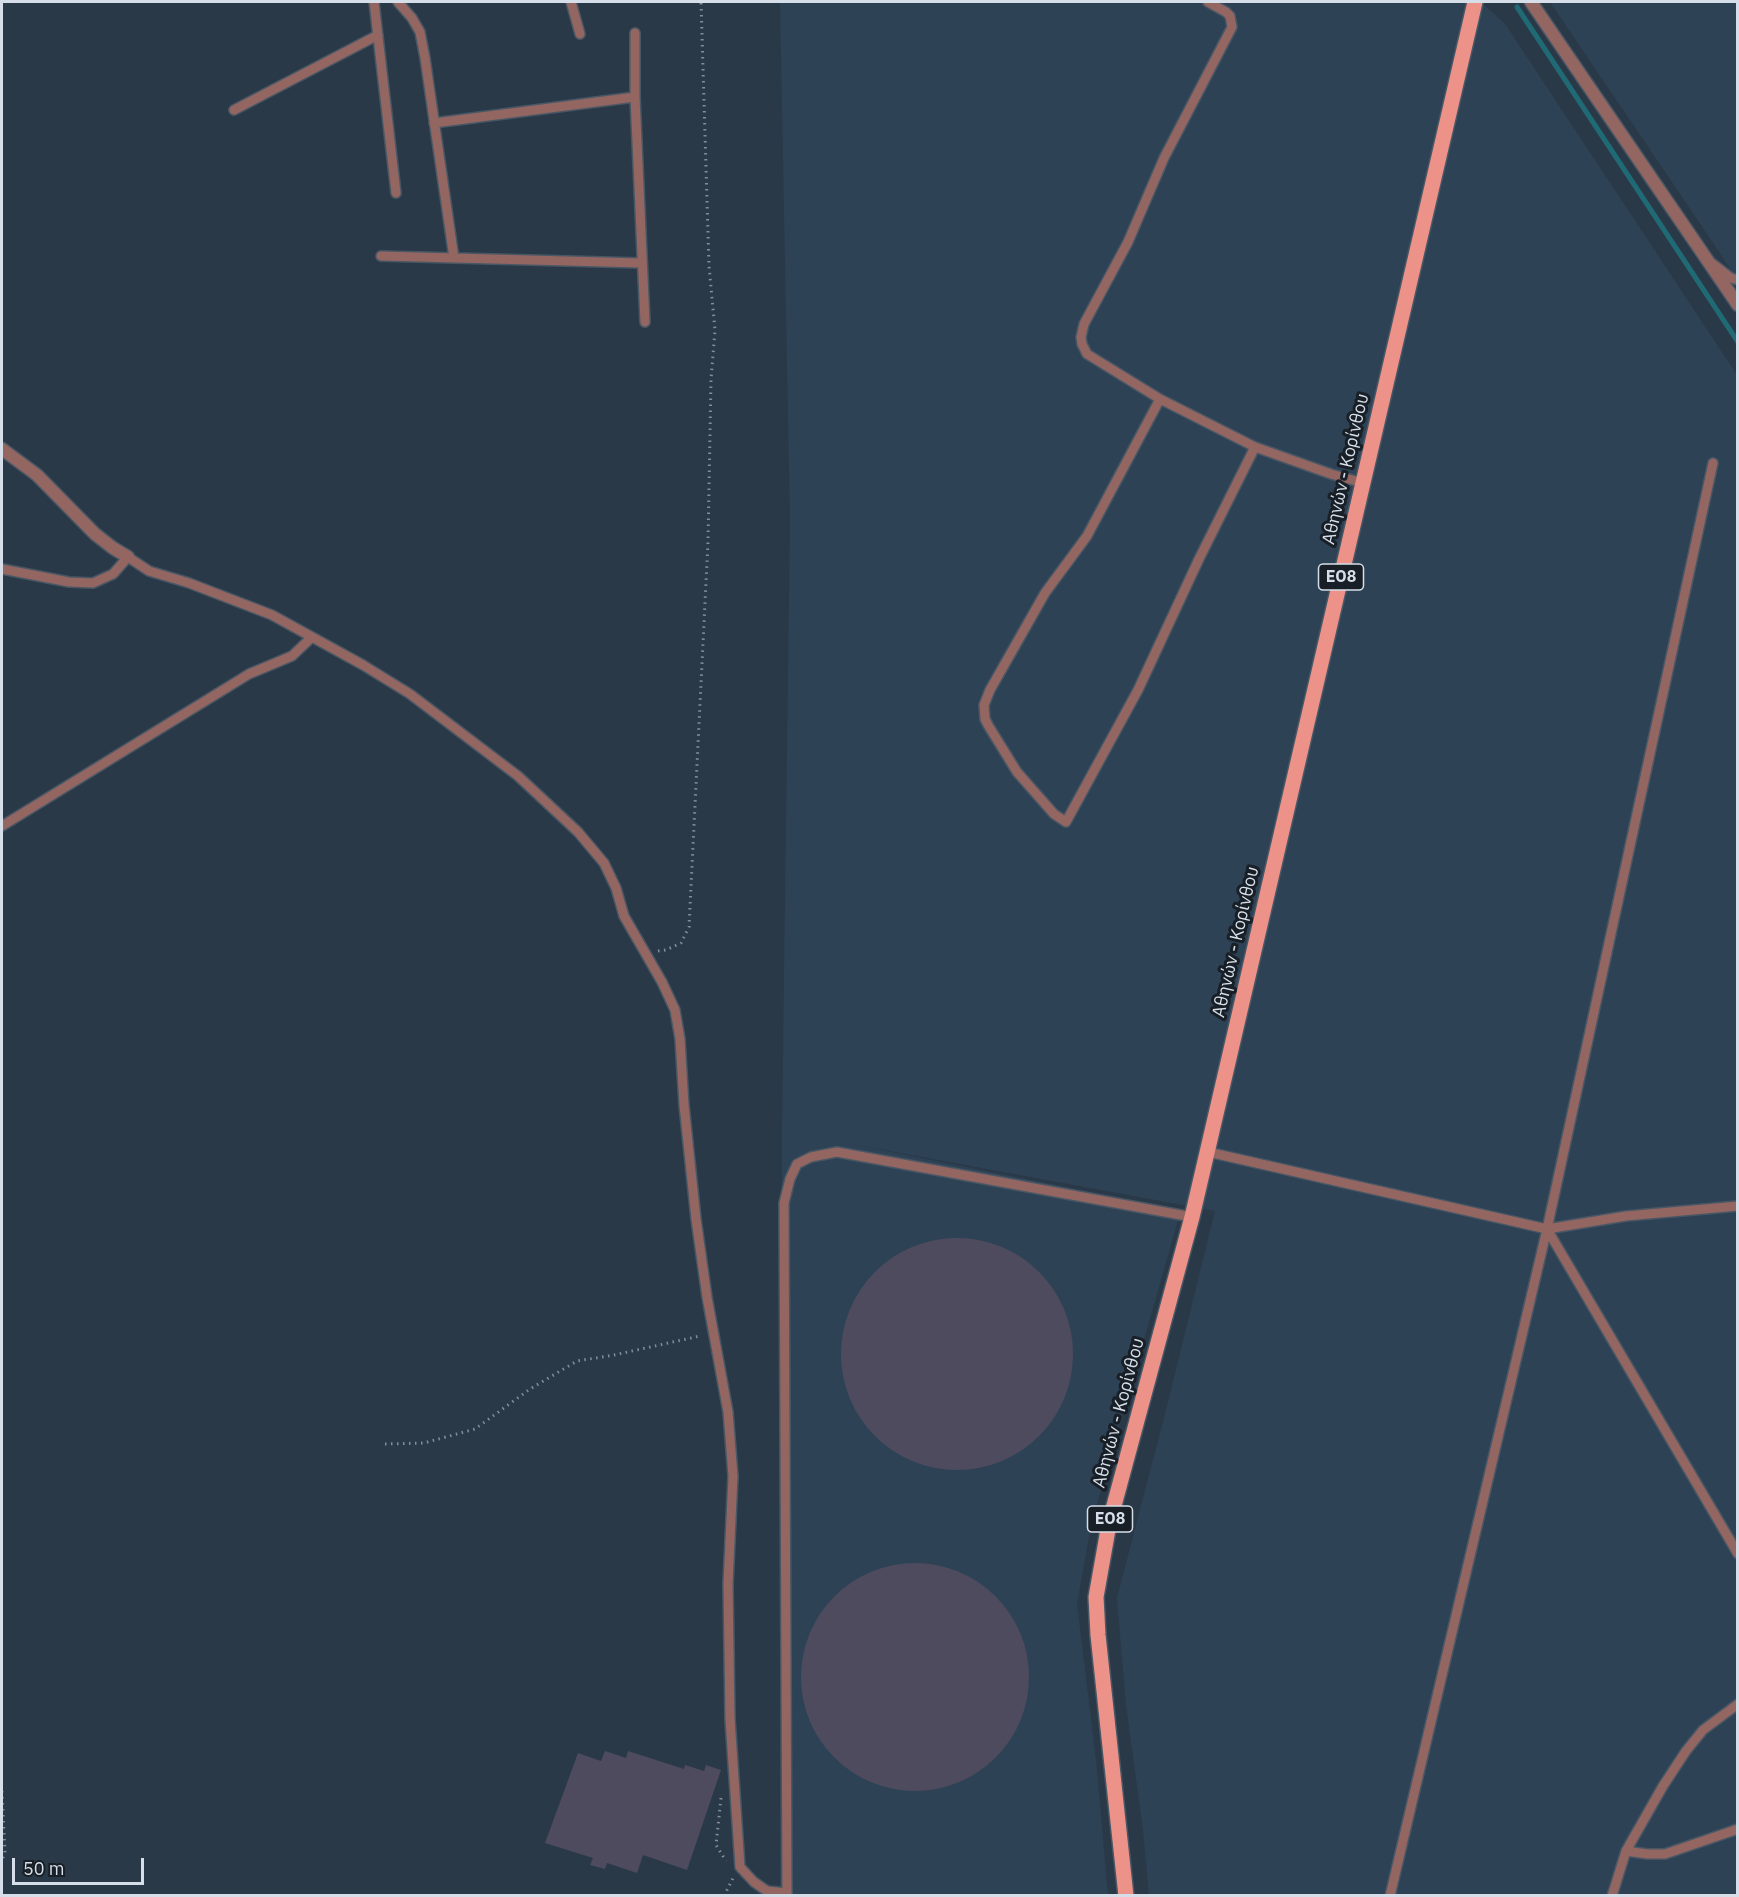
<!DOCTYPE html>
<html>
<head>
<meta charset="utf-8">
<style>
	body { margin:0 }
	#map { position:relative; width:1739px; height:1897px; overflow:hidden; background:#2a3948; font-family:"IBM Plex Sans",sans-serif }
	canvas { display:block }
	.frame { position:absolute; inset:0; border:3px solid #d6dfe9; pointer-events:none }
	.scale { position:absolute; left:12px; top:1858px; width:132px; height:27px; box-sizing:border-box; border:3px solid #d6dfe9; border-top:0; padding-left:8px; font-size:18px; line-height:21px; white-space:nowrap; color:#d6dfe9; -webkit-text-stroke:4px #181f26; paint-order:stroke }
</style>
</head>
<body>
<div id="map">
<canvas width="1739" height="1897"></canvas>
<div class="frame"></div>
<div class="scale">50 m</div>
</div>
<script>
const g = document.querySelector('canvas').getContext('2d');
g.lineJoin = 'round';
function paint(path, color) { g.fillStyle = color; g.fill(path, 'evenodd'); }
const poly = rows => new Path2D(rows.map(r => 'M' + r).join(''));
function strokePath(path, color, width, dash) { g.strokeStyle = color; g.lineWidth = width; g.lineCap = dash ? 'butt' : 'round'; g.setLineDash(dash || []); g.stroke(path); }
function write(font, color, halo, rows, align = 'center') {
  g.font = font + ' "IBM Plex Sans",sans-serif'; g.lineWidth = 6; g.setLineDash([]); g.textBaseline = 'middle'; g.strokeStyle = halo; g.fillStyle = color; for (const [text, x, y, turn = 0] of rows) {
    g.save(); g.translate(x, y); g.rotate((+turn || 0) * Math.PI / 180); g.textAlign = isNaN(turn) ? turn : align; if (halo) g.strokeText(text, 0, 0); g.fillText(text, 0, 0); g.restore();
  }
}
paint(poly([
	[780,2,1481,2,1505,24,1737,375,1737,1895,1149,1895,1143,1830,1126,1705,1117,1598,1165,1414,1215,1211,846,1143,1181,1210,1091,1525,1077,1604,1096,1760,1108,1895,780,1896,782,1131,790,521],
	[1550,2,1737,2,1737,280,1720,253]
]), '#2e4256');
strokePath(poly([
	[1517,7,1738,342]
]), '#206a76', 5);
paint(poly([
	'841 1354a116 116 0 1 1 232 0a116 116 0 1 1-232 0Z',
	'801 1677a114 114 0 1 1 228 0a114 114 0 1 1-228 0Z',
	[605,1751,626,1758,628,1751,684,1769,685,1765,704,1771,706,1765,721,1770,687,1870,643,1855,637,1873,607,1863,605,1869,590,1865,593,1858,545,1843,578,1753,601,1761]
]), '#4e4b5f');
const lane = poly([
	[374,2,396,193],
	[398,2,412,18,420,32,425,58,454,258],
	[571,2,580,34],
	[1208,2,1226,12,1230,16,1232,27,1164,158,1128,242,1084,324,1081,337,1082,344,1087,354,1160,399,1255,447,1331,474,1363,483],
	[635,33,635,97,645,322],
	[234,110,378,35],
	[434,123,635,97],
	[381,256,641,263],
	[1713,264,1731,278,1738,280],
	[1160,399,1087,536,1045,593,990,690,984,705,985,719,988,725,1017,772,1054,814,1066,822,1138,690,1199,559,1255,447],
	[2,569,69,582,93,583,113,574,128,557,149,571,189,583,272,615,363,665,410,694,518,776,578,832,604,863,616,888,624,916,662,982,675,1010,680,1039,684,1105,696,1219,707,1297,728,1412,733,1476,728,1584,730,1719,740,1867,754,1882,767,1891,787,1893],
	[2,826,249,674,292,656,312,637],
	[1208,1152,1547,1229,1626,1216,1738,1206],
	[1547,1229,1738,1554],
	[1626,1851,1647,1854,1665,1854,1738,1829],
	[787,1896,784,1203,790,1179,797,1164,811,1157,837,1152,1192,1217],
	[1390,1896,1547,1229,1713,463],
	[1612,1896,1626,1851,1663,1786,1686,1751,1703,1730,1738,1704]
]);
const street = poly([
	[1531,2,1738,305],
	[2,449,37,475,95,534,113,548,128,557]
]);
const primary = poly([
	[1126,1896,1098,1635,1096,1597,1109,1524,1192,1217,1475,2]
]);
strokePath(lane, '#495765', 12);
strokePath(street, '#495765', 15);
strokePath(primary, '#495765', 18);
strokePath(poly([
	[658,951,666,950,681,943,689,927,708,542,711,380,715,330,709,266,701,2],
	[385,1444,424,1443,475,1429,530,1389,577,1361,614,1355,700,1336],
	[2,1791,5,1853,2,1860],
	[721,1798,716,1845,726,1861],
	[724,1896,733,1878]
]), '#828e9b', 3, [1.5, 4.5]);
strokePath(lane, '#936661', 9);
strokePath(street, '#936661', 12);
strokePath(primary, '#ed9288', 15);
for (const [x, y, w] of [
	[1341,577,45],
	[1110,1519,45]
]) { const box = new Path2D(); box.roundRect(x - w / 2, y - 13, w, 26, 4.5); g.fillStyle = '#181f26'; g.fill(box); strokePath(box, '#d6dfe9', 1.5); }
write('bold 16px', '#d6dfe9', null, [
	["ΕΟ8",1341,577],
	["ΕΟ8",1110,1519]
]);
write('18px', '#d6dfe9', '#181f26', [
	["Αθηνών - Κορίνθου",1346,469,-77],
	["Αθηνών - Κορίνθου",1236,942,-77],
	["Αθηνών - Κορίνθου",1119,1413,-75]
]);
</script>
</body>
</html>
